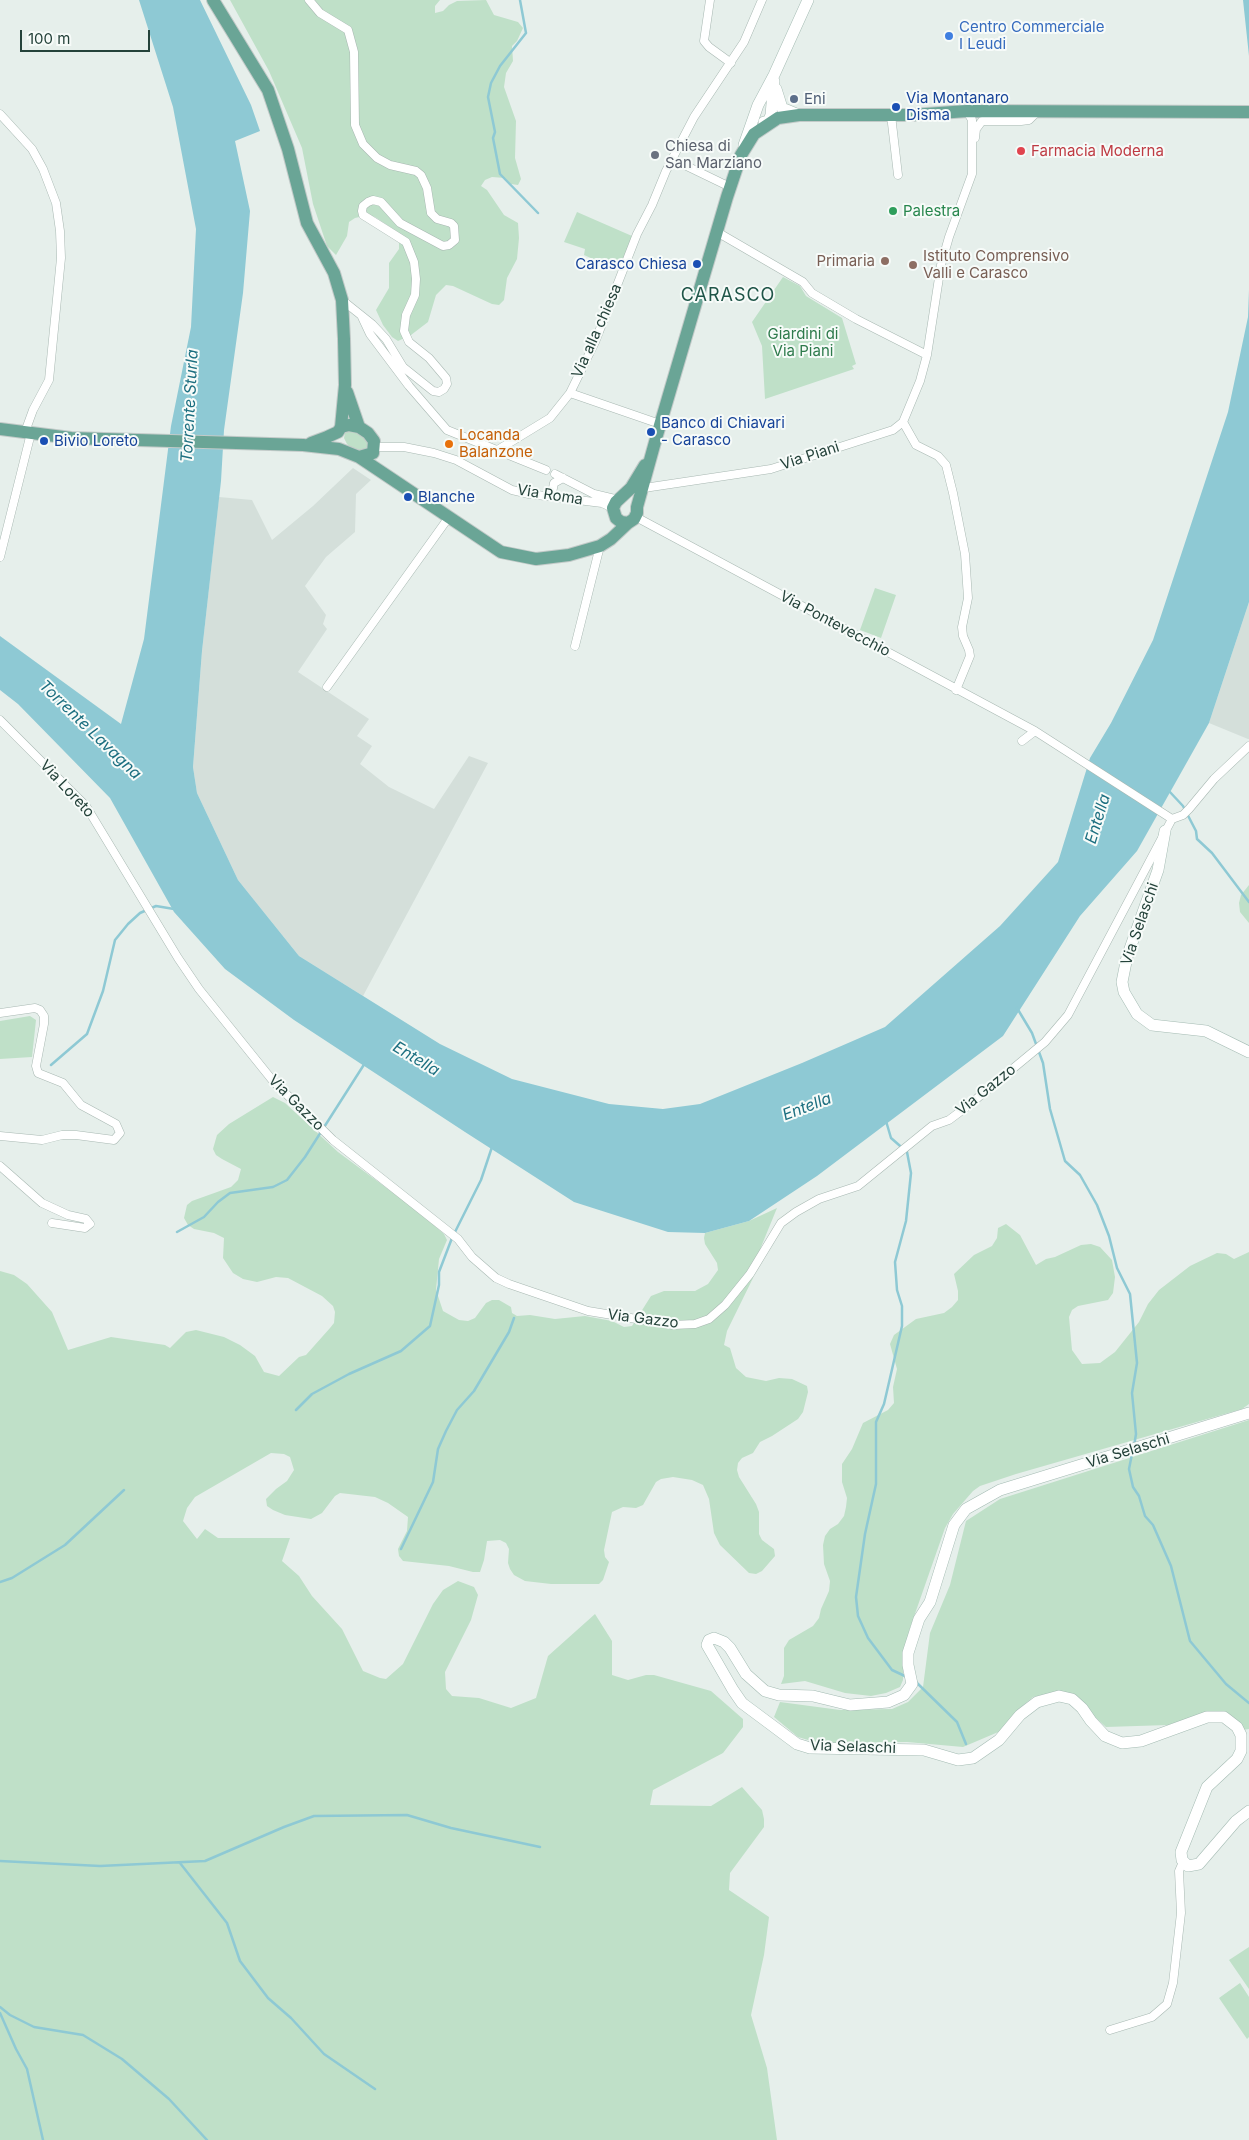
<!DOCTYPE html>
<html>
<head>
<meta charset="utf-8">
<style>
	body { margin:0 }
	#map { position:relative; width:1249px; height:2140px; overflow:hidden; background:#e6efeb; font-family:Inter,sans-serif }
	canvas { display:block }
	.scale { position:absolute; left:20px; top:30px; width:130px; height:22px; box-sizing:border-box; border:2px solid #24423a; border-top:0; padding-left:6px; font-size:15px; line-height:18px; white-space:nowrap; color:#24423a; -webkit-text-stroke:4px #f7fbf9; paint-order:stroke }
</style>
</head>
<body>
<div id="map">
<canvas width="1249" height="2140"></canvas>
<div class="scale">100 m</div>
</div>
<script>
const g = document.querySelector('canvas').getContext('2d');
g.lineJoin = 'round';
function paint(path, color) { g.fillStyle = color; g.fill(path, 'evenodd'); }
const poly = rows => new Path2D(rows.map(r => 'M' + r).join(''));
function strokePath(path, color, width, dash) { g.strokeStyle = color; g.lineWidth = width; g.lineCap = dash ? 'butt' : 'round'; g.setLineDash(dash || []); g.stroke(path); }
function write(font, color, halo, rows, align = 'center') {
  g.font = font + ' Inter,sans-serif'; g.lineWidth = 4; g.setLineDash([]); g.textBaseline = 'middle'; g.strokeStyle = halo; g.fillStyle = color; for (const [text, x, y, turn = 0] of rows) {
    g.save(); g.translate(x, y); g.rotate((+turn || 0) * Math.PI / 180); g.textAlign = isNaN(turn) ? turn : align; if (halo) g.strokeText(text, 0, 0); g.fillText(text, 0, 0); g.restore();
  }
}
paint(poly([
	[353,468,371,480,356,494,355,532,326,557,305,586,326,615,323,624,327,629,298,672,369,719,357,736,372,746,360,764,389,787,434,809,469,756,488,763,363,996,299,956,238,880,197,793,193,767,202,651,219,497,252,500,272,540,313,506],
	[1249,602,1249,739,1248,739,1209,723]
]), '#d4dfda');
paint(poly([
	[230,0,440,0,435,6,435,13,443,11,449,5,457,1,486,0,494,15,518,22,523,28,517,41,512,46,513,61,506,73,504,87,516,121,515,158,521,179,518,185,511,184,505,178,492,177,485,180,481,186,487,190,504,215,518,223,519,238,517,259,507,278,504,300,499,305,492,304,453,286,446,285,436,295,428,322,411,335,398,341,392,337,383,325,376,310,389,288,389,263,399,249,399,233,375,217,368,215,355,218,349,222,347,236,336,255,327,246,313,204,302,148,269,71],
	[577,212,632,236,622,265,616,262,613,268,584,255,585,249,564,242],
	[783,277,800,286,806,296,842,318,856,364,852,366,854,369,765,399,762,346,752,322],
	[350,431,360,434,367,440,370,445,365,452,352,449,347,444,344,438,345,433],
	[875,588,896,595,881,638,860,630],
	[1249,885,1249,923,1240,912,1239,903,1241,895],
	[30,1016,36,1020,32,1057,0,1059,0,1021],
	[273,1097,285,1103,338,1152,419,1212,444,1234,447,1240,439,1259,436,1290,443,1311,459,1320,468,1321,475,1318,486,1303,492,1300,499,1300,511,1307,512,1313,517,1316,530,1315,555,1319,585,1316,612,1321,624,1327,632,1326,651,1296,664,1291,695,1291,708,1284,718,1270,717,1263,705,1244,704,1238,705,1233,749,1221,777,1208,761,1247,753,1278,727,1331,724,1345,730,1348,736,1368,746,1377,766,1381,779,1378,792,1379,807,1386,808,1392,803,1412,798,1419,772,1436,760,1442,753,1453,742,1458,738,1463,737,1470,739,1477,756,1504,759,1512,759,1534,762,1540,774,1549,775,1556,762,1571,756,1574,749,1573,720,1545,714,1533,709,1499,703,1485,692,1480,673,1477,661,1479,656,1482,643,1505,636,1508,623,1507,612,1512,604,1550,605,1557,609,1562,603,1580,599,1584,551,1584,525,1581,514,1575,510,1569,508,1563,509,1549,506,1543,500,1540,487,1541,484,1560,480,1572,473,1572,449,1566,403,1561,399,1556,398,1549,407,1531,408,1517,388,1503,375,1497,340,1493,335,1496,322,1513,311,1519,285,1515,273,1510,267,1506,266,1499,276,1489,287,1481,294,1470,290,1457,284,1454,271,1453,195,1497,187,1508,183,1521,197,1539,205,1529,218,1538,290,1538,282,1561,299,1576,312,1596,342,1629,363,1671,380,1678,386,1679,403,1664,433,1604,443,1590,458,1581,474,1587,478,1595,471,1620,445,1672,446,1689,452,1696,479,1698,511,1708,536,1698,548,1656,595,1614,612,1641,612,1675,628,1680,646,1675,654,1675,711,1691,743,1719,743,1727,723,1753,653,1790,650,1805,711,1806,742,1787,762,1810,764,1819,764,1827,730,1873,729,1890,769,1917,764,1955,751,2015,767,2068,777,2140,0,2140,0,1271,14,1275,27,1284,52,1312,68,1350,111,1337,165,1345,170,1348,186,1332,196,1330,224,1337,240,1345,255,1356,264,1372,279,1376,299,1357,306,1355,330,1328,334,1323,335,1312,333,1306,322,1296,288,1278,276,1277,257,1282,243,1279,233,1273,223,1258,224,1238,214,1233,194,1229,188,1225,184,1218,187,1205,192,1201,231,1187,238,1180,241,1169,222,1159,216,1155,213,1149,217,1135,229,1124],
	[1006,1224,1020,1235,1036,1265,1046,1259,1055,1257,1081,1245,1091,1244,1100,1247,1112,1260,1115,1277,1113,1293,1108,1300,1078,1306,1072,1310,1069,1317,1072,1350,1082,1364,1100,1363,1115,1352,1139,1322,1148,1304,1159,1290,1190,1266,1217,1253,1226,1254,1234,1259,1249,1252,1249,1404,1242,1409,1016,1474,980,1486,973,1491,953,1514,945,1528,910,1628,904,1655,903,1680,900,1687,886,1693,871,1696,845,1693,805,1681,781,1684,784,1676,784,1648,789,1640,813,1626,819,1618,821,1609,829,1591,830,1581,824,1564,823,1545,825,1536,830,1529,838,1524,844,1516,846,1507,847,1498,842,1482,842,1464,852,1449,863,1423,888,1410,894,1403,893,1387,897,1369,890,1344,894,1335,916,1319,944,1313,952,1307,958,1300,958,1291,954,1274,974,1255,992,1246,997,1238,998,1228],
	[1249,1420,1249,1729,1243,1730,1233,1720,1187,1719,1168,1725,1106,1727,1095,1717,1077,1696,1055,1692,1033,1697,1018,1710,1003,1730,963,1747,907,1742,818,1743,798,1737,774,1717,780,1702,840,1710,892,1709,908,1702,923,1687,930,1633,950,1585,966,1521,1000,1499],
	[1249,1947,1249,1989,1229,1960],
	[1240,1983,1249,1997,1249,2037,1247,2039,1219,1998]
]), '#bfe0c8');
paint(poly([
	[139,0,200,0,251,105,260,131,235,141,250,211,243,293,224,430,221,481,202,651,193,767,197,793,238,880,299,956,440,1044,512,1079,609,1104,663,1109,700,1104,802,1063,885,1027,1000,926,1058,862,1090,758,1111,723,1153,640,1228,412,1248,317,1249,290,1249,602,1209,723,1137,851,1080,916,1003,1036,817,1176,749,1221,705,1233,668,1232,574,1202,465,1132,294,1020,225,969,174,912,110,798,18,704,0,690,0,636,121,724,144,639,171,426,191,327,196,229,173,107],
	[1243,0,1249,0,1249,56]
]), '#8ec9d4');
strokePath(poly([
	[520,0,526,33,500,66,491,83,488,97,495,132,493,138,500,174,538,213],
	[1169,791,1183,806,1196,831,1197,839,1212,853,1249,902],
	[1017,1008,1032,1033,1043,1063,1050,1109,1065,1161,1080,1175,1097,1205,1109,1236,1117,1268,1130,1294,1137,1363,1132,1393,1136,1434,1134,1446],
	[51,1065,87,1034,103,991,115,940,128,924,140,913,156,906,174,909],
	[886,1121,891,1138,907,1152,911,1173,906,1221,895,1262,897,1290,902,1306,902,1326,884,1404,876,1422,876,1484,865,1534,856,1597,858,1616,868,1638,892,1670,907,1677],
	[177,1232,204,1217,218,1202,230,1193,273,1187,287,1180,305,1157,365,1063],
	[296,1410,312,1394,349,1374,401,1351,430,1326,439,1285,439,1272,452,1238,481,1180,492,1147],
	[1132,1454,1129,1469,1133,1487,1139,1496,1145,1516,1153,1525,1171,1566,1190,1641,1226,1684,1249,1703],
	[401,1549,433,1482,438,1449,446,1431,457,1410,474,1391,509,1332,514,1318],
	[0,1582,12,1578,65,1545,124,1490],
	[916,1682,957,1722,966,1744],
	[0,1861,100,1866,205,1861,284,1827,314,1816,407,1815,451,1828,540,1847],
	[180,1863,227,1923,240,1961,268,1998,291,2018,324,2054,375,2089],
	[0,2007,10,2015,34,2027,83,2035,122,2059,169,2099,207,2140],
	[0,2013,16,2049,27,2069,43,2140]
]), '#8ec9d4', 2.5);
const street = poly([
	[309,0,320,13,348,30,354,52,355,125,363,144,377,158,390,165,416,171,421,175,427,188,431,213,437,219,451,223,454,226,455,240,449,245,443,246,400,223,381,202,373,200,368,202,363,206,362,211,363,215,406,242,414,262,416,279,415,295,406,315,404,331,409,342,429,358,446,378,447,384,444,389,439,392,433,391,403,367,386,339,372,324,342,300],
	[710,0,704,41,709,47,731,63],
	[0,114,32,149,43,169,56,203,60,231,61,258,49,380,33,410,25,432],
	[891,115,898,175],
	[975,138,976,129,982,121,1021,121,1029,120,1038,111],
	[672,159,730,187],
	[717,232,803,282,812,293,856,319,927,355],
	[362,317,370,334,409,386,447,430,546,470],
	[570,393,660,424],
	[903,422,916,445,938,456,946,465,953,493,965,554,968,598,962,627,963,636,969,650,970,656,956,690],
	[374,447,404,447,434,453,456,460,512,490,529,494,602,503,613,508],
	[496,451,550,418,570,393,595,342,637,234,652,205,666,171,694,117,744,42,762,0],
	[555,474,594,494,619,500],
	[644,488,771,469,893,430,903,422,920,381,927,355,941,265,949,237,972,174,972,120,967,111],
	[554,497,552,493,554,483,563,478],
	[636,517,1035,731],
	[0,557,31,433],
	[575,646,600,546],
	[327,687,449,517],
	[0,720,86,806,178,958,199,989,273,1081,333,1140,458,1239,472,1257,496,1278,509,1284,588,1311,673,1325,695,1324,709,1319,725,1305,750,1274,781,1223,796,1212,819,1199,858,1186,932,1126,949,1120,969,1105,1045,1042,1068,1015,1172,819,1035,731,1022,741],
	[1172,819,1183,815,1189,809,1214,779,1249,746],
	[0,1013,35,1008,40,1010,44,1016,44,1024,36,1066,38,1073,63,1083,81,1105,116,1124,120,1133,114,1140,76,1135,62,1135,42,1140,0,1136],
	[0,1166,42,1203,68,1215,86,1219,90,1224,85,1228,52,1223],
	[1110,2030,1152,2017,1167,2004,1173,1983,1181,1913,1179,1871,1183,1862]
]);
const secondary = poly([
	[776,89,782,108,799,115],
	[764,122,767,125,771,115,774,81],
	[744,145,758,105,774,75,808,0],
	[1165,831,1158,870,1127,957,1122,982,1124,992,1137,1014,1152,1025,1206,1031,1249,1052],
	[1249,1413,1000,1490,966,1509,954,1525,930,1602,919,1619,908,1653,908,1665,912,1684,904,1695,888,1702,850,1705,813,1696,779,1695,765,1691,746,1674,730,1648,724,1642,714,1638,709,1640,707,1645,733,1690,742,1703,797,1744,810,1748,924,1750,958,1760,973,1758,999,1740,1020,1715,1037,1702,1059,1696,1072,1699,1082,1708,1091,1721,1105,1736,1122,1743,1141,1741,1207,1717,1224,1717,1237,1727,1241,1735,1241,1751,1237,1759,1207,1787,1181,1852,1182,1860,1188,1866,1199,1864,1236,1821,1249,1811]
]);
const primary = poly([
	[213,0,268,90,288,149,307,223,334,273,342,300,344,339,345,385,341,427],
	[347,392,359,427],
	[0,429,71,438,303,445,339,449,359,457,373,453],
	[311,443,327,437,338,432,341,427,349,425,359,427,368,433,374,441,373,453],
	[359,457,501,552,536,559,569,555,600,546,611,539,628,523,634,519,637,513,637,507,655,442,727,197,741,155,754,134,778,118,799,115,912,115,967,111,1249,112],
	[628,523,621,522,616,518,613,508,616,502,631,488,645,465]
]);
strokePath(street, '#a8b8b2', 9);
strokePath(secondary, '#a4bbb3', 12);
strokePath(primary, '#c2cac8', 14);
strokePath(street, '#fff', 8);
strokePath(secondary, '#fff', 11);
strokePath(primary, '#6aa596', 12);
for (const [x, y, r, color] of [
	[949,36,5,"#3f7fe0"],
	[794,99,5,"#5c6f8a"],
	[896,107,5,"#1a4fb4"],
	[1021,151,5,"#e0444e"],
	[655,155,5,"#6b7280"],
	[893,211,5,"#2e9e5b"],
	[885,261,5,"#8d6e63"],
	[697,264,5,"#1a4fb4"],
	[913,265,5,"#8d6e63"],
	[651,432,5,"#1a4fb4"],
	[44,441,5,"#1a4fb4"],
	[449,444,5,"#e8710a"],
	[408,497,5,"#1a4fb4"]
]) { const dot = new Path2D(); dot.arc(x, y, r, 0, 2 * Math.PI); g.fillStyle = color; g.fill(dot); strokePath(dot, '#f7fbf9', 2); }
write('15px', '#366cbe', '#f7fbf9', [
	["Centro Commerciale",959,27],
	["I Leudi",959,44]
], 'left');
write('15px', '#164399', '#f7fbf9', [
	["Via Montanaro",906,98],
	["Disma",906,115],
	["Carasco Chiesa",687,264,"right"],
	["Banco di Chiavari",661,423],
	["- Carasco",661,440],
	["Bivio Loreto",54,441],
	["Blanche",418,497]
], 'left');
write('15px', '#4e5e75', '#f7fbf9', [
	["Eni",804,99]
], 'left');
write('15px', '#5b616d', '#f7fbf9', [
	["Chiesa di",665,146],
	["San Marziano",665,163]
], 'left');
write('15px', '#be3a42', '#f7fbf9', [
	["Farmacia Moderna",1031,151]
], 'left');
write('15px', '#27864d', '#f7fbf9', [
	["Palestra",903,211]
], 'left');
write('15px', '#785e54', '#f7fbf9', [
	["Istituto Comprensivo",923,256],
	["Valli e Carasco",923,273],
	["Primaria",875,261,"right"]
], 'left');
write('15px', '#24423a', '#f7fbf9', [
	["Via alla chiesa",597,331,-66],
	["Via Piani",810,456,-18],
	["Via Roma",550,495,9],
	["Via Pontevecchio",835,624,28],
	["Via Loreto",67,789,47],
	["Via Selaschi",1140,924,-71],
	["Via Gazzo",986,1090,-39],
	["Via Gazzo",296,1103,45],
	["Via Gazzo",643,1319,7],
	["Via Selaschi",1128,1451,-17],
	["Via Selaschi",853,1747,2]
]);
write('15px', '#2d7a4b', '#f7fbf9', [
	["Giardini di",803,334],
	["Via Piani",803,351]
]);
write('15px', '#c56008', '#f7fbf9', [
	["Locanda",459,435],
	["Balanzone",459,452]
], 'left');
write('italic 16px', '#1c6f80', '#f7fbf9', [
	["Torrente Sturla",190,406,-87],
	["Torrente Lavagna",90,730,44],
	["Entella",1098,819,-73],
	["Entella",416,1059,31],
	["Entella",807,1107,-21]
]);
g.letterSpacing = '1px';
write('18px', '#1f5548', '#f7fbf9', [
	["CARASCO",728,296]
]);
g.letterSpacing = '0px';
</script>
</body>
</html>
